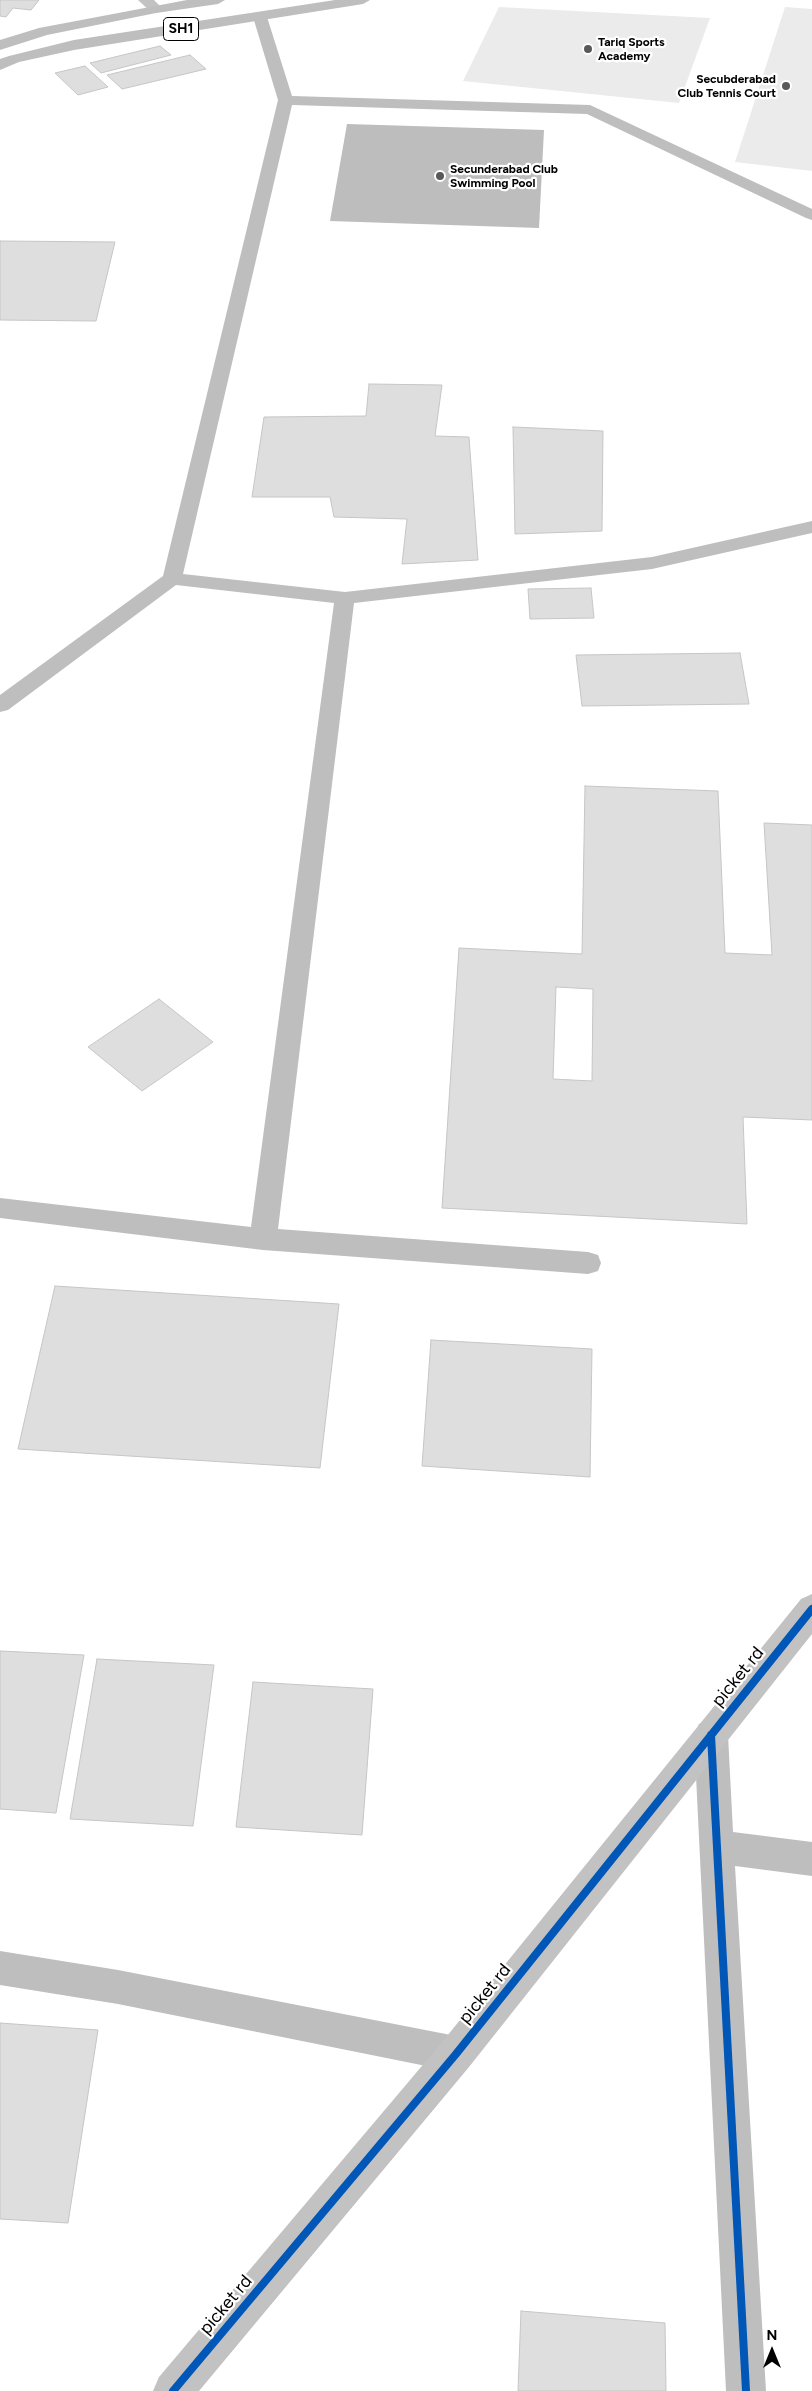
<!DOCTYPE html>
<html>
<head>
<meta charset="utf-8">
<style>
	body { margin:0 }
	#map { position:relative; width:812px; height:2391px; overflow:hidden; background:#fff; font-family:Figtree,sans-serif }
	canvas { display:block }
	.north { position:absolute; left:747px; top:2326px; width:50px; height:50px; -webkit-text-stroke:4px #fff; paint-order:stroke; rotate:0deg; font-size:14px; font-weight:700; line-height:20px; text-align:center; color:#000 }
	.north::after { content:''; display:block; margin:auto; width:18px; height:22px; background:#000; clip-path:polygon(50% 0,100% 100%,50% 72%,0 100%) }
</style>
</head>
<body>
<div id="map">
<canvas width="812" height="2391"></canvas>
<div class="north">N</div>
</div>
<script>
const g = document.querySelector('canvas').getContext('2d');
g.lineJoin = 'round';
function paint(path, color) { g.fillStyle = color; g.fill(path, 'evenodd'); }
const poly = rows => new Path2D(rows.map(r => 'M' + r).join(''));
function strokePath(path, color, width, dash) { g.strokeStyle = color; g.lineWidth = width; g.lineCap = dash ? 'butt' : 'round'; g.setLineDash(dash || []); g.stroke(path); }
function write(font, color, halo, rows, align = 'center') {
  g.font = font + ' Figtree,sans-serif'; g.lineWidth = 4.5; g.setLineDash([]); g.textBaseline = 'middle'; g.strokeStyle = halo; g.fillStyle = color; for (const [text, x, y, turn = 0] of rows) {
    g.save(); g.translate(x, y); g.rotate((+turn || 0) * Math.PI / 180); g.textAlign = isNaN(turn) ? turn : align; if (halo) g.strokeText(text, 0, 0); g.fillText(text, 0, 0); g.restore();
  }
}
paint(poly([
	[499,7,710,18,679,103,463,81],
	[785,7,812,9,812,171,735,162]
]), '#ebebeb');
paint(poly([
	[347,124,544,130,539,228,330,221]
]), '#bdbdbd');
const building = poly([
	[0,0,39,0,31,10,13,8,6,17,0,16,0,0],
	[160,46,171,55,101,73,90,63,160,46],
	[190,55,206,69,122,89,107,75,190,55],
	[85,66,108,87,78,95,55,73,85,66],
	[0,241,115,242,96,321,0,320,0,241],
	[369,384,442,385,435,436,469,437,478,560,402,564,407,519,334,517,330,497,252,497,264,417,366,416,369,384],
	[513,427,603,431,602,531,515,534,513,427],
	[591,588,594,618,530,619,528,589,591,588],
	[740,653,749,704,582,706,576,655,740,653],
	[585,786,718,791,725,953,772,955,764,823,812,825,812,1120,743,1117,747,1224,442,1208,459,948,582,954,585,786],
	[556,987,593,989,592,1081,553,1079,556,987],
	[159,999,213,1042,142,1091,88,1047,159,999],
	[55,1286,339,1304,320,1468,18,1449,55,1286],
	[431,1340,592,1349,590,1477,422,1466,431,1340],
	[0,1651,84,1655,56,1813,0,1809,0,1651],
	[97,1659,214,1665,193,1826,70,1819,97,1659],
	[253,1682,373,1689,362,1835,236,1827,253,1682],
	[0,2023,98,2030,68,2223,0,2219,0,2023],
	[521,2311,665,2323,666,2391,518,2391,521,2311]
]);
paint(building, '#dedede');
strokePath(building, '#c6c6c6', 1);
paint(poly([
	[260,13,267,17,292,96,590,105,812,209,812,220,806,218,587,114,292,105,183,574,345,592,652,557,812,521,812,533,652,569,354,603,278,1229,588,1252,598,1255,601,1263,598,1271,588,1274,263,1250,0,1218,0,1198,251,1227,334,603,176,585,8,710,0,712,0,695,163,576,278,100,253,17,260,13],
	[0,1951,118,1970,456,2036,468,2042,474,2054,468,2066,456,2072,118,2004,0,1985,0,1951]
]), '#bebebe');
paint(poly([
	[711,1719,723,1724,728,1735,733,1832,812,1842,812,1876,735,1866,766,2391,726,2391,694,1735,699,1724,711,1719]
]), '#bebebe');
paint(poly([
	[138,0,154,0,163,9,156,13,151,12,138,0],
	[812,1594,812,1634,469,2067,199,2391,153,2391,159,2377,443,2041,801,1599,812,1594]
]), '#c2c2c2');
paint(poly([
	[187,0,225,0,218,4,156,13,47,35,0,50,0,40,39,28,187,0],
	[335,0,370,0,363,4,74,50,19,62,0,70,0,59,9,56,74,40,335,0]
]), '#bebebe');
strokePath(poly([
	[711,1735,746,2391],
	[173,2391,456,2054,812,1609]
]), '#0057b8', 8);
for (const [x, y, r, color] of [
	[588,49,5,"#595959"],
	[786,86,5,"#595959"],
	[440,176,5,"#595959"]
]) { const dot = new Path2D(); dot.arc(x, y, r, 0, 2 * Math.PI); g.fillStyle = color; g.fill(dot); strokePath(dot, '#fff', 2); }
write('bold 12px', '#000', '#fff', [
	["Tariq Sports",598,42],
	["Academy",598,56],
	["Secubderabad",776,79,"right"],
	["Club Tennis Court",776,93,"right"],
	["Secunderabad Club",450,169],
	["Swimming Pool",450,183]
], 'left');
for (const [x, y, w] of [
	[181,29,35]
]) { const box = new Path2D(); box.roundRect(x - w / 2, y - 11.5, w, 23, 4); g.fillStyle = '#fff'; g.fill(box); strokePath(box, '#000', 1); }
write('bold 14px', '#000', null, [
	["SH1",181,29]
]);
write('18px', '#000', '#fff', [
	["picket rd",738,1677,-51],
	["picket rd",485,1994,-51],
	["picket rd",226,2305,-50]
]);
</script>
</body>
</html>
